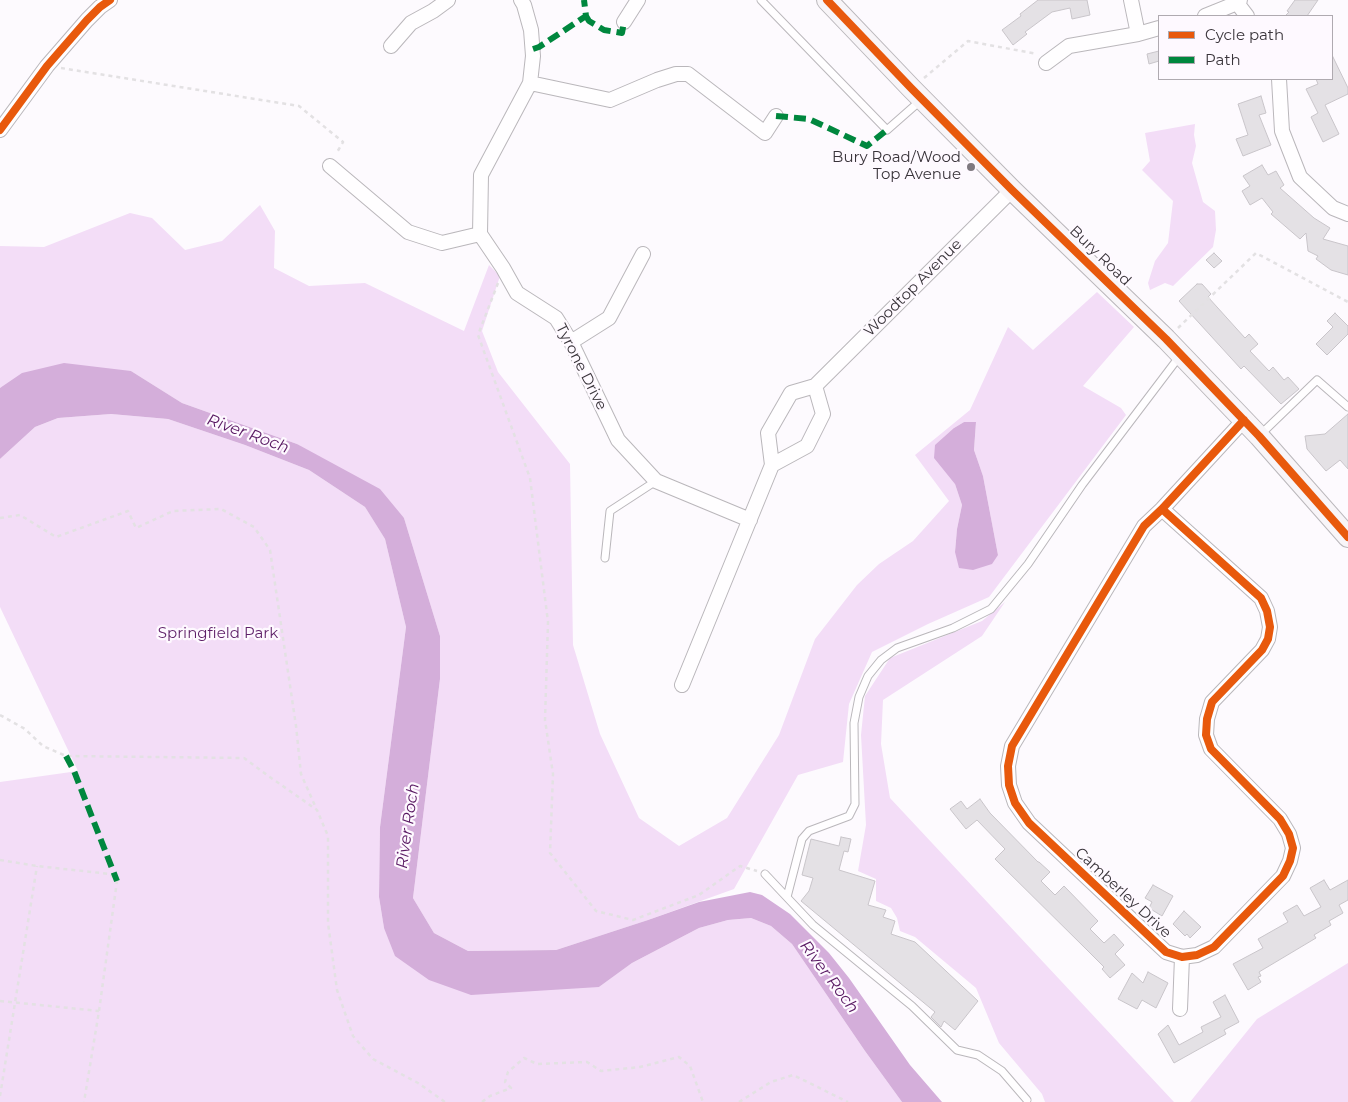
<!DOCTYPE html>
<html>
<head>
<meta charset="utf-8">
<style>
	body { margin:0 }
	#map { position:relative; width:1348px; height:1102px; overflow:hidden; background:#fdfafe; font-family:Montserrat,sans-serif }
	canvas { display:block }
	.legend { position:absolute; left:1158px; top:15px; width:175px; height:65px; box-sizing:border-box; background:#fef9ff; border:1px solid #afaab0; margin:0; padding:6px 9px; list-style:none; font-size:15px; color:#39343a }
	.legend li { display:flex; align-items:center; gap:10px; height:25px }
	.legend b { width:25px; border:1px solid #afaab0 }
</style>
</head>
<body>
<div id="map">
<canvas width="1348" height="1102"></canvas>
<ul class="legend">
<li><b style="height:6px;background:#e8590c"></b>Cycle path</li>
<li><b style="height:6px;background:#00873e"></b>Path</li>
</ul>
</div>
<script>
const g = document.querySelector('canvas').getContext('2d');
g.lineJoin = 'round';
function paint(path, color) { g.fillStyle = color; g.fill(path, 'evenodd'); }
const poly = rows => new Path2D(rows.map(r => 'M' + r).join(''));
function strokePath(path, color, width, dash) { g.strokeStyle = color; g.lineWidth = width; g.lineCap = dash ? 'butt' : 'round'; g.setLineDash(dash || []); g.stroke(path); }
function write(font, color, halo, rows, align = 'center') {
  g.font = font + ' Montserrat,sans-serif'; g.lineWidth = 4.5; g.setLineDash([]); g.textBaseline = 'middle'; g.strokeStyle = halo; g.fillStyle = color; for (const [text, x, y, turn = 0] of rows) {
    g.save(); g.translate(x, y); g.rotate((+turn || 0) * Math.PI / 180); g.textAlign = isNaN(turn) ? turn : align; if (halo) g.strokeText(text, 0, 0); g.fillText(text, 0, 0); g.restore();
  }
}
paint(poly([
	[1195,124,1194,135,1196,146,1192,163,1203,202,1215,211,1216,230,1213,247,1173,286,1165,283,1150,290,1148,283,1155,261,1168,243,1173,201,1142,170,1150,161,1145,133],
	[260,205,275,231,274,268,309,286,365,283,464,331,489,265,500,276,482,331,498,372,570,464,573,645,600,734,639,818,679,846,727,818,779,735,815,639,857,585,879,564,913,541,949,501,915,455,970,410,1008,327,1033,350,1097,292,1134,327,1083,386,1121,408,1126,415,989,597,928,624,872,652,849,704,843,762,798,775,734,889,648,920,556,950,468,951,434,933,413,898,440,679,440,636,404,518,297,444,182,403,131,371,0,388,0,246,44,247,130,213,152,218,185,250,222,241],
	[964,422,976,422,974,450,983,476,998,555,955,552,957,529,962,505,955,484,954,428],
	[111,414,168,419,245,445,309,470,365,507,385,539,406,627,380,827,379,897,384,928,599,987,632,963,699,928,728,920,751,918,771,926,792,944,865,1051,902,1102,0,1102,0,782,78,771,0,607,0,459,35,427,58,418],
	[1005,602,982,636,883,700,881,744,890,798,1174,1102,1045,1102,1042,1094,999,1043,976,988,915,937,900,931,897,918,891,908,876,901,876,879,858,871,866,825,861,735,865,696,890,658,982,621],
	[1348,963,1348,1102,1190,1102,1257,1019]
]), '#f3ddf7');
paint(poly([
	[64,363,131,371,182,403,297,444,380,489,404,518,440,636,440,679,413,898,434,933,468,951,556,950,648,920,699,902,750,892,762,895,790,914,829,953,849,978,910,1065,942,1102,902,1102,865,1051,792,944,771,926,751,918,728,920,699,928,632,963,599,987,471,995,429,980,395,956,384,928,379,897,380,827,406,627,385,539,365,507,309,470,245,445,168,419,111,414,58,418,35,427,0,459,0,388,22,373],
	[964,422,976,422,974,450,983,476,998,555,992,564,973,570,959,568,955,552,957,529,962,505,955,484,934,458,935,445,954,428]
]), '#d4aeda');
const building = poly([
	[1038,0,1087,0,1090,15,1072,19,1070,8,1052,12,1025,32,1027,34,1013,45,1002,30,1021,16,1020,14,1038,0],
	[1295,0,1318,0,1307,16,1285,16,1289,12,1287,11,1295,0],
	[1159,51,1159,61,1149,64,1147,54,1159,51],
	[1332,55,1348,88,1348,94,1325,105,1339,134,1323,142,1311,117,1318,113,1306,89,1318,84,1316,79,1332,79,1332,55],
	[1261,96,1266,113,1259,115,1271,145,1243,156,1236,139,1248,135,1238,104,1261,96],
	[1262,165,1268,175,1276,171,1284,185,1280,188,1314,218,1330,228,1323,239,1348,246,1348,275,1331,270,1316,259,1318,256,1308,251,1306,233,1300,239,1271,214,1273,212,1262,198,1250,205,1242,191,1250,186,1243,176,1262,165],
	[1214,253,1222,261,1214,268,1206,260,1214,253],
	[1197,284,1202,284,1211,294,1208,297,1245,338,1249,334,1258,344,1250,351,1269,371,1273,367,1284,380,1288,377,1299,389,1281,404,1244,366,1241,369,1179,301,1197,284],
	[1335,313,1348,326,1348,334,1327,355,1316,344,1333,327,1327,321,1335,313],
	[1348,414,1348,469,1340,460,1326,471,1307,449,1305,436,1325,434,1348,414],
	[980,799,990,813,1038,862,1039,862,1050,872,1041,881,1055,895,1064,886,1098,921,1090,929,1104,943,1114,934,1124,945,1115,954,1125,965,1110,978,1102,969,1104,967,1088,951,995,859,1005,849,977,820,966,829,950,809,961,801,967,809,980,799],
	[841,837,851,839,848,852,844,851,839,870,875,881,868,905,886,910,883,917,895,921,891,934,915,942,978,1001,955,1030,944,1021,941,1027,931,1017,935,1012,801,901,809,891,813,878,802,875,811,839,839,846,841,837],
	[1324,880,1330,890,1348,880,1348,900,1339,905,1343,913,1329,921,1331,925,1314,935,1316,938,1259,972,1261,976,1258,977,1261,982,1248,990,1233,964,1263,948,1258,939,1288,922,1283,913,1297,905,1304,916,1321,907,1310,888,1324,880],
	[1153,885,1173,896,1162,916,1149,908,1152,902,1145,898,1153,885],
	[1184,911,1201,927,1190,938,1187,934,1185,936,1173,924,1184,911],
	[1148,972,1168,983,1156,1008,1142,1000,1137,1009,1118,999,1132,973,1143,983,1148,972],
	[1225,995,1239,1022,1224,1030,1226,1034,1174,1063,1158,1034,1168,1025,1179,1045,1203,1032,1201,1027,1221,1017,1213,1002,1225,995]
]);
paint(building, '#e4e1e5');
strokePath(building, '#c9c5ca', 1);
const lane = poly([
	[761,0,887,130,920,101],
	[1259,436,1317,380,1348,407],
	[605,558,610,511,656,481],
	[765,874,813,925,912,1006,957,1050,978,1055,1002,1071,1027,1100],
	[787,897,802,839,809,831,849,816,855,804,854,723,859,697,868,676,881,660,897,648,953,628,991,609,1028,564,1082,485,1179,357]
]);
const street = poly([
	[521,0,524,5,531,30,533,56,530,83,481,175,480,234,503,268,517,293,556,318,571,342,618,440,656,481,750,520],
	[1131,0,1138,34],
	[1237,3,1247,16],
	[1205,16,1237,3,1240,0],
	[624,22,638,0],
	[391,46,411,23,433,11,448,0],
	[1046,63,1069,46,1138,34,1159,28],
	[1279,79,1282,131,1300,177,1333,208,1348,214],
	[530,83,610,100,657,80,676,74,688,74,765,133,776,116],
	[0,130,47,66,87,20,100,7,110,0],
	[330,166,408,232,442,243,480,234],
	[571,342,609,318,643,254],
	[772,465,807,446,823,414,815,386,1012,190],
	[1162,509,1261,598,1267,611,1270,627,1268,639,1262,650,1212,702,1207,719,1206,735,1211,749,1280,819,1289,834,1293,848,1290,861,1283,876,1214,947,1197,955,1182,957,1166,952,1029,823,1015,803,1009,785,1008,766,1012,746,1144,526,1162,509,1244,420],
	[682,685,772,465,768,433,791,393,815,386],
	[1180,1009,1182,957]
]);
const secondary = poly([
	[827,0,911,88,1012,190,1166,339,1259,436,1348,537]
]);
strokePath(lane, '#bab7bb', 9);
strokePath(street, '#bab7bb', 16);
strokePath(secondary, '#bab7bb', 22);
strokePath(poly([
	[61,68,299,106,343,142,336,154],
	[924,78,968,41,1037,54],
	[498,283,478,335,530,478,548,622,545,720,553,774,550,853,596,911,633,920,699,895,740,866,757,871],
	[1178,328,1256,253,1348,302],
	[0,518,20,515,56,537,128,511,136,528,173,511,221,509,254,527,270,550,296,726,301,774,316,808],
	[0,715,25,729,43,746,66,756,244,758,267,775,317,810,328,836,328,923,337,990,353,1036,373,1059,418,1083,445,1102],
	[0,860,37,866,110,874,117,881,99,1011,84,1102],
	[0,1001,99,1011],
	[0,1096,37,866],
	[482,1102,490,1096,511,1088,505,1082,508,1072,524,1058,537,1064,587,1062,601,1071,640,1067,679,1057,690,1066,703,1102],
	[739,1102,771,1082,793,1075,848,1102]
]), '#e3e1e3', 2.5, [4, 4]);
strokePath(lane, '#fffeff', 7);
strokePath(street, '#fffeff', 14);
strokePath(secondary, '#f8f5f8', 20);
strokePath(poly([
	[586,16,589,21,604,30,622,33,624,22],
	[533,49,539,47,586,16,584,0],
	[776,116,809,119,867,146,887,130],
	[66,756,74,771,117,881]
]), '#00873e', 6, [12, 6]);
strokePath(poly([
	[827,0,911,88,1012,190,1166,339,1259,436,1348,537],
	[0,130,47,66,87,20,100,7,110,0],
	[1162,509,1261,598,1267,611,1270,627,1268,639,1262,650,1212,702,1207,719,1206,735,1211,749,1280,819,1289,834,1293,848,1290,861,1283,876,1214,947,1197,955,1182,957,1166,952,1029,823,1015,803,1009,785,1008,766,1012,746,1144,526,1162,509,1244,420]
]), '#e8590c', 8);
for (const [x, y, r, color] of [
	[971,167,5,"#7e797f"]
]) { const dot = new Path2D(); dot.arc(x, y, r, 0, 2 * Math.PI); g.fillStyle = color; g.fill(dot); strokePath(dot, '#fef9ff', 2); }
write('15px', '#39343a', '#fef9ff', [
	["Bury Road/Wood",961,158],
	["Top Avenue",961,175]
], 'right');
write('15px', '#39343a', '#fef9ff', [
	["Bury Road",1100,256,44],
	["Woodtop Avenue",913,288,-45],
	["Tyrone Drive",581,367,63],
	["Camberley Drive",1123,893,43]
]);
write('15px', '#5e1f68', '#fef9ff', [
	["Springfield Park",218,634]
]);
write('italic 16px', '#581862', '#fef9ff', [
	["River Roch",248,434,20],
	["River Roch",408,826,-82],
	["River Roch",829,977,53]
]);
</script>
</body>
</html>
